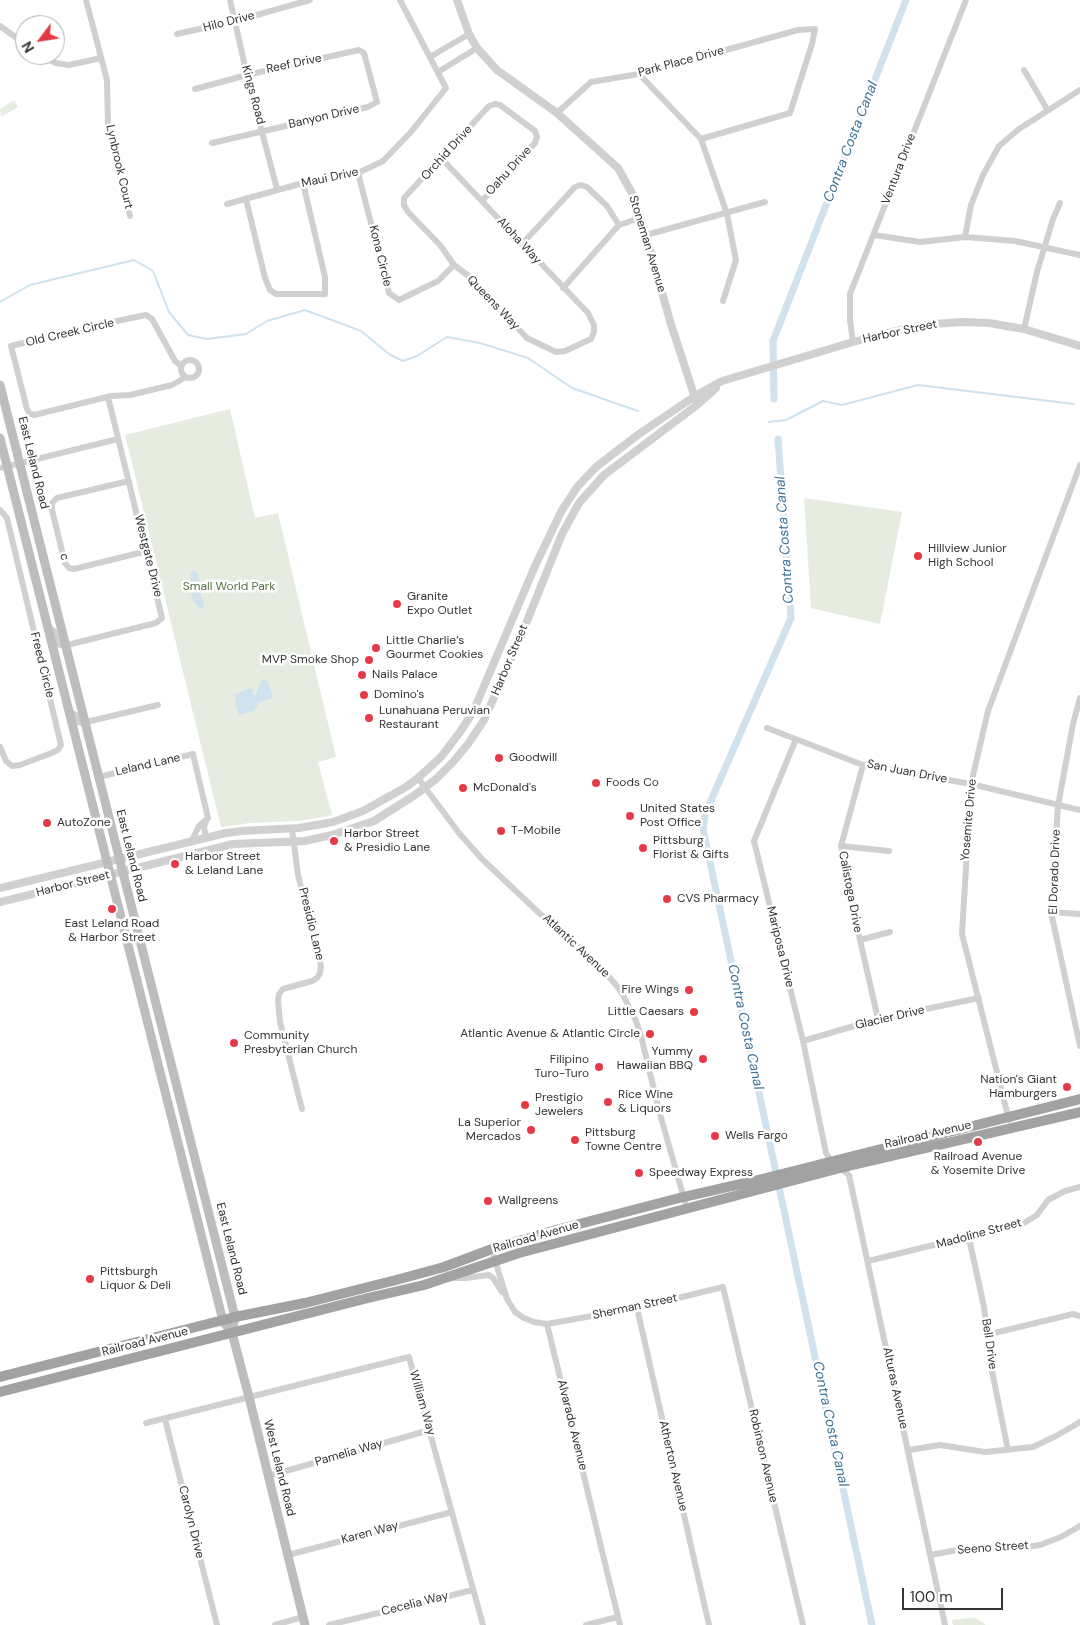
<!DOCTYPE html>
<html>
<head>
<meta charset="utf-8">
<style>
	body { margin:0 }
	#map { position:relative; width:1080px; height:1625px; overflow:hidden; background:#fff; font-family:"DM Sans",sans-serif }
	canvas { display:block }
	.north { position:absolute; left:15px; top:15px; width:50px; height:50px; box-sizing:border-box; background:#fff; border:1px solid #adadad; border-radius:50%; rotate:239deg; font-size:14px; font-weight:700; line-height:20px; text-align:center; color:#333 }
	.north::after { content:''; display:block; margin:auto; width:18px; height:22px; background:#e63946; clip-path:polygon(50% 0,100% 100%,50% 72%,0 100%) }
	.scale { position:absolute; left:902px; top:1588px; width:101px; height:22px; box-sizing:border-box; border:2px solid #333; border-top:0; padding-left:6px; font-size:15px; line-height:18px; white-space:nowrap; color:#333; -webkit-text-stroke:4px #fff; paint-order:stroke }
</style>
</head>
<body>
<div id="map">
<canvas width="1080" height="1625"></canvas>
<div class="north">N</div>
<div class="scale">100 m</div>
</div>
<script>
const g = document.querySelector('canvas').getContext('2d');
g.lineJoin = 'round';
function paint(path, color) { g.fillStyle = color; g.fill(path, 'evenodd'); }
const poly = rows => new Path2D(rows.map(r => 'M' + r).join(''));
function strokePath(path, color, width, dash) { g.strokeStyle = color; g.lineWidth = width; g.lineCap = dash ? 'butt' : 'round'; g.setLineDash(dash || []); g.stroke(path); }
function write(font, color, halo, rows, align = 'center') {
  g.font = font + ' "DM Sans",sans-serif'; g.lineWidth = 5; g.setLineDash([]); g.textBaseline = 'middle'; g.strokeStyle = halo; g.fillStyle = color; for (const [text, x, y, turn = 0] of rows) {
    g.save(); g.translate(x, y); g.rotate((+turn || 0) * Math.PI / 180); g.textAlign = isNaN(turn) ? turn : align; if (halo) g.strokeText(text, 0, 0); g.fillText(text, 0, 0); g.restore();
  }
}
paint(poly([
	[14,100,18,107,1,117,0,109],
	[230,409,255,518,278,513,336,757,318,762,332,815,318,818,297,821,250,823,221,827,125,435],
	[804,498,902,512,880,624,811,608],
	[970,1618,977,1619,986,1625,953,1625,952,1620]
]), '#e6ecdf');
paint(poly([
	[194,570,198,574,199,590,204,604,204,606,201,609,198,607,193,600,189,587,191,573],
	[261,680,265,680,269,683,273,698,261,701,253,711,239,715,235,701,236,694,250,688,253,691,254,695,256,695]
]), '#cfe2ee');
strokePath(poly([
	[0,302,30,285,134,260,153,271,169,312,188,335,207,339,246,334,267,321,305,310,361,331,389,354,403,361,417,356,447,337,480,343,528,358,572,388,638,411],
	[769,422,786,420,823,401,842,405,918,385,1074,404]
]), '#cfe2ee', 2);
strokePath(poly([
	[774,399,773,341,906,0],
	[778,439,791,618,705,814,703,829,872,1625]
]), '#cfe2ee', 7);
strokePath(poly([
	[86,0,107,80,108,127,130,216],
	[230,0,247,75,277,189],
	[0,26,25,44],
	[177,34,235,21,310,0],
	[40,55,56,63,69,65,101,58],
	[430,57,469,34],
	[1024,70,1047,109],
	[438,72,477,48],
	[639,74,701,139,727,214,736,260,723,301],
	[195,89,247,75,359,50,364,53,377,102,368,107,212,143],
	[557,113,591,82,639,74,798,30,815,29,812,44,790,113,701,139],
	[442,159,588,313,594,325,594,332,591,339,565,351,556,352,527,338,470,277,454,265,440,245,408,212,404,205,404,198,489,106,495,104,500,105,535,131,537,137,535,143,482,201],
	[358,173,389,293,399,300,438,281,454,265],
	[246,199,265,278,270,290,276,294,325,294,325,277,303,183],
	[227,204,303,183,358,173,383,161,411,132,446,88,400,0],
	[646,235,765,202],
	[874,235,920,242,965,237,1015,241,1080,255],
	[965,237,971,205,983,175,999,146,1019,129,1080,90],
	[522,244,575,187,581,185,587,187,607,206,619,225],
	[563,288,619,225,640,218],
	[1024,329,1037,272,1053,219,1060,203],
	[853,342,850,320,850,294,966,0],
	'181 369a9 9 0 1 1 18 0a9 9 0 1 1-18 0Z',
	[181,366,175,361,152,319,146,315,88,327,11,346,27,409,29,413,34,415,111,396,130,395,172,385,186,377],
	[0,468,118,439],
	[129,481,57,498,52,503,52,510,65,563,69,568,74,569,147,551],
	[0,510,7,518,61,745,58,750,49,754,20,765,12,766,6,761,0,747],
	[49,628,54,631,58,644,63,646,156,623,162,618,108,397],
	[1080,698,1073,724,1058,806,1051,912,1080,1046],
	[69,711,76,715,78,722,82,723,158,705],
	[767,728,863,765,971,784,1080,810],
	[796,739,754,841,803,1041,826,1153,831,1161,849,1175,945,1625],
	[863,765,841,846,860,940,878,1019],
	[99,777,193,754,208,818],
	[418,778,459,833,482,859,537,911,599,965,616,985,623,995,636,1021,641,1036,660,1114,687,1209],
	[292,829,298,875,321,966,320,973,317,978,312,981,283,989,279,994,278,1001,280,1022,302,1109],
	[206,838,204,827,206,821],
	[191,842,199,826,208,818],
	[841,846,889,851],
	[1051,912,1080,914],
	[860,940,890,932],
	[803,1041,878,1019,979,998],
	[1009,1120,962,934,971,784,988,711,1080,465],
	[969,1238,984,1307,991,1366,1008,1450],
	[494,1257,507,1299,515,1312,524,1318,534,1322,547,1324,620,1625],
	[868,1261,1024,1223,1037,1215,1048,1200,1065,1191,1080,1187],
	[454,1278,466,1278,489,1275,493,1278,502,1292],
	[637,1308,709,1625],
	[547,1324,637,1308,723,1287,803,1625],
	[986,1335,1073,1314,1080,1316],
	[165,1419,217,1625],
	[146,1423,409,1357,483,1625],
	[909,1450,940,1445,985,1452,1033,1447,1056,1436,1080,1422],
	[268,1476,430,1430],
	[288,1555,452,1512],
	[931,1555,967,1548,1018,1548,1040,1545,1061,1537,1080,1526],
	[275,1625,303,1617],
	[329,1625,473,1590],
	[586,1625,618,1617]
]), '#d0d0d0', 6);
strokePath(poly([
	[457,0,469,34,477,48,497,70,557,113,618,168,633,195,646,235,670,321,696,401],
	[0,888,226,833,242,831,299,828,333,822,363,811,406,787,418,778,441,757,460,732,473,712,535,566,562,510,578,486,596,467,639,434,695,396,722,381,853,342,907,328,933,324,964,322,989,323,1024,329,1080,346],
	[0,902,233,844,305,841,332,835,374,821,415,795,436,779,453,762,468,744,484,720,521,636,562,534,579,503,604,475,697,405,716,388]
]), '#d0d0d0', 8);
strokePath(poly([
	[0,385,235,1317,232,1333],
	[0,438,223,1321,232,1333,249,1397,305,1625]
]), '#bdbdbd', 9);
strokePath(poly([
	[0,1377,235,1317,305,1303,396,1280,444,1267,492,1249,556,1230,683,1197,762,1179,1080,1099],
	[0,1392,368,1298,424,1285,519,1253,840,1168,1080,1112]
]), '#a2a2a2', 10);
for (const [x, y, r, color] of [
	[918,556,5,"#e63946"],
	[397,604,5,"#e63946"],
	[376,648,5,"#e63946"],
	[369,660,5,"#e63946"],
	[362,675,5,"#e63946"],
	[364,695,5,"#e63946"],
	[369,718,5,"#e63946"],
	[499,758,5,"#e63946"],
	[596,783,5,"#e63946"],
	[463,788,5,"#e63946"],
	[630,816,5,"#e63946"],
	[47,823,5,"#e63946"],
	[501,831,5,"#e63946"],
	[334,841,5,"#e63946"],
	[643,848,5,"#e63946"],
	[175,864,5,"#e63946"],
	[667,899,5,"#e63946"],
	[112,909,5,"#e63946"],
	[689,990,5,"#e63946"],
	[694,1012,5,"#e63946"],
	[650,1034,5,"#e63946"],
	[234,1043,5,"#e63946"],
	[703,1059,5,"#e63946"],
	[599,1067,5,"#e63946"],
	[1067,1087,5,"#e63946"],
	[608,1102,5,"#e63946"],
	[525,1105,5,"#e63946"],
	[531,1130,5,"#e63946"],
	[715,1136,5,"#e63946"],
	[575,1140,5,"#e63946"],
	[978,1142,5,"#e63946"],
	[639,1173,5,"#e63946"],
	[488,1201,5,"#e63946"],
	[90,1279,5,"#e63946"]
]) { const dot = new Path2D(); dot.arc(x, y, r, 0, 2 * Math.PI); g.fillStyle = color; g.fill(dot); strokePath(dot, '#fff', 2); }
write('12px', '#333', '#fff', [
	["Hilo Drive",229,22,-14],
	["Park Place Drive",681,62,-15],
	["Reef Drive",294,64,-12],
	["Kings Road",253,95,75],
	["Banyon Drive",324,117,-13],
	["Orchid Drive",447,153,-48],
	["Lynbrook Court",119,167,77],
	["Ventura Drive",899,169,-69],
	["Oahu Drive",509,171,-48],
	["Maui Drive",330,178,-12],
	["Aloha Way",519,241,47],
	["Stoneman Avenue",647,244,73],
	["Kona Circle",380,256,76],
	["Queens Way",493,303,46],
	["Harbor Street",900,332,-12],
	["Old Creek Circle",70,333,-13],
	["East Leland Road",33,463,76],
	["Westgate Drive",148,556,76],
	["c",64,557,74],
	["Harbor Street",510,660,-67],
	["Freed Circle",42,665,76],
	["Leland Lane",148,765,-13],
	["San Juan Drive",907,772,11],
	["Yosemite Drive",969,820,-85],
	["East Leland Road",131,856,76],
	["El Dorado Drive",1055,872,-88],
	["Harbor Street",73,884,-14],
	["Calistoga Drive",850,892,79],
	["Presidio Lane",311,924,76],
	["Atlantic Avenue",576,946,43],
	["Mariposa Drive",780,947,76],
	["Glacier Drive",890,1018,-13],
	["Railroad Avenue",928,1135,-13],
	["Madoline Street",979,1234,-15],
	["Railroad Avenue",536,1237,-16],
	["East Leland Road",231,1249,76],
	["Sherman Street",635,1307,-12],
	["Railroad Avenue",145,1342,-14],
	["Bell Drive",989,1344,82],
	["Alturas Avenue",895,1388,78],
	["William Way",422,1403,74],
	["Alvarado Avenue",572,1425,76],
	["Pamelia Way",349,1453,-16],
	["Robinson Avenue",763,1456,77],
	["Atherton Avenue",673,1466,77],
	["West Leland Road",279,1468,76],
	["Carolyn Drive",191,1522,76],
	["Karen Way",370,1533,-15],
	["Seeno Street",993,1548,-4],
	["Cecelia Way",415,1604,-14]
]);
write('12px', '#333', '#fff', [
	["Hillview Junior",928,549],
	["High School",928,563],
	["Granite",407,597],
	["Expo Outlet",407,611],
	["Little Charlie’s",386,641],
	["Gourmet Cookies",386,655],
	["MVP Smoke Shop",359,660,"right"],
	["Nails Palace",372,675],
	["Domino's",374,695],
	["Lunahuana Peruvian",379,711],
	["Restaurant",379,725],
	["Goodwill",509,758],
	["Foods Co",606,783],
	["McDonald's",473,788],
	["United States",640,809],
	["Post Office",640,823],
	["AutoZone",57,823],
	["T-Mobile",511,831],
	["Harbor Street",344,834],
	["& Presidio Lane",344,848],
	["Pittsburg",653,841],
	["Florist & Gifts",653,855],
	["Harbor Street",185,857],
	["& Leland Lane",185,871],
	["CVS Pharmacy",677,899],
	["East Leland Road",112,924,"center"],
	["& Harbor Street",112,938,"center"],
	["Fire Wings",679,990,"right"],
	["Little Caesars",684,1012,"right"],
	["Atlantic Avenue & Atlantic Circle",640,1034,"right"],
	["Community",244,1036],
	["Presbyterian Church",244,1050],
	["Yummy",693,1052,"right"],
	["Hawaiian BBQ",693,1066,"right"],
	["Filipino",589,1060,"right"],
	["Turo-Turo",589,1074,"right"],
	["Nation's Giant",1057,1080,"right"],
	["Hamburgers",1057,1094,"right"],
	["Rice Wine",618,1095],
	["& Liquors",618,1109],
	["Prestigio",535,1098],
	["Jewelers",535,1112],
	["La Superior",521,1123,"right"],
	["Mercados",521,1137,"right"],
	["Pittsburg",585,1133],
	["Towne Centre",585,1147],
	["Wells Fargo",725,1136],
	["Railroad Avenue",978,1157,"center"],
	["& Yosemite Drive",978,1171,"center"],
	["Speedway Express",649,1173],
	["Wallgreens",498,1201],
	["Pittsburgh",100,1272],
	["Liquor & Deli",100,1286]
], 'left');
write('12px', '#56703f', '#fff', [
	["Small World Park",229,587]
]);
write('italic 14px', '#3f7597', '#fff', [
	["Contra Costa Canal",851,142,-69],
	["Contra Costa Canal",785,540,-94],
	["Contra Costa Canal",745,1027,78],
	["Contra Costa Canal",830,1424,78]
]);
</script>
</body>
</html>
